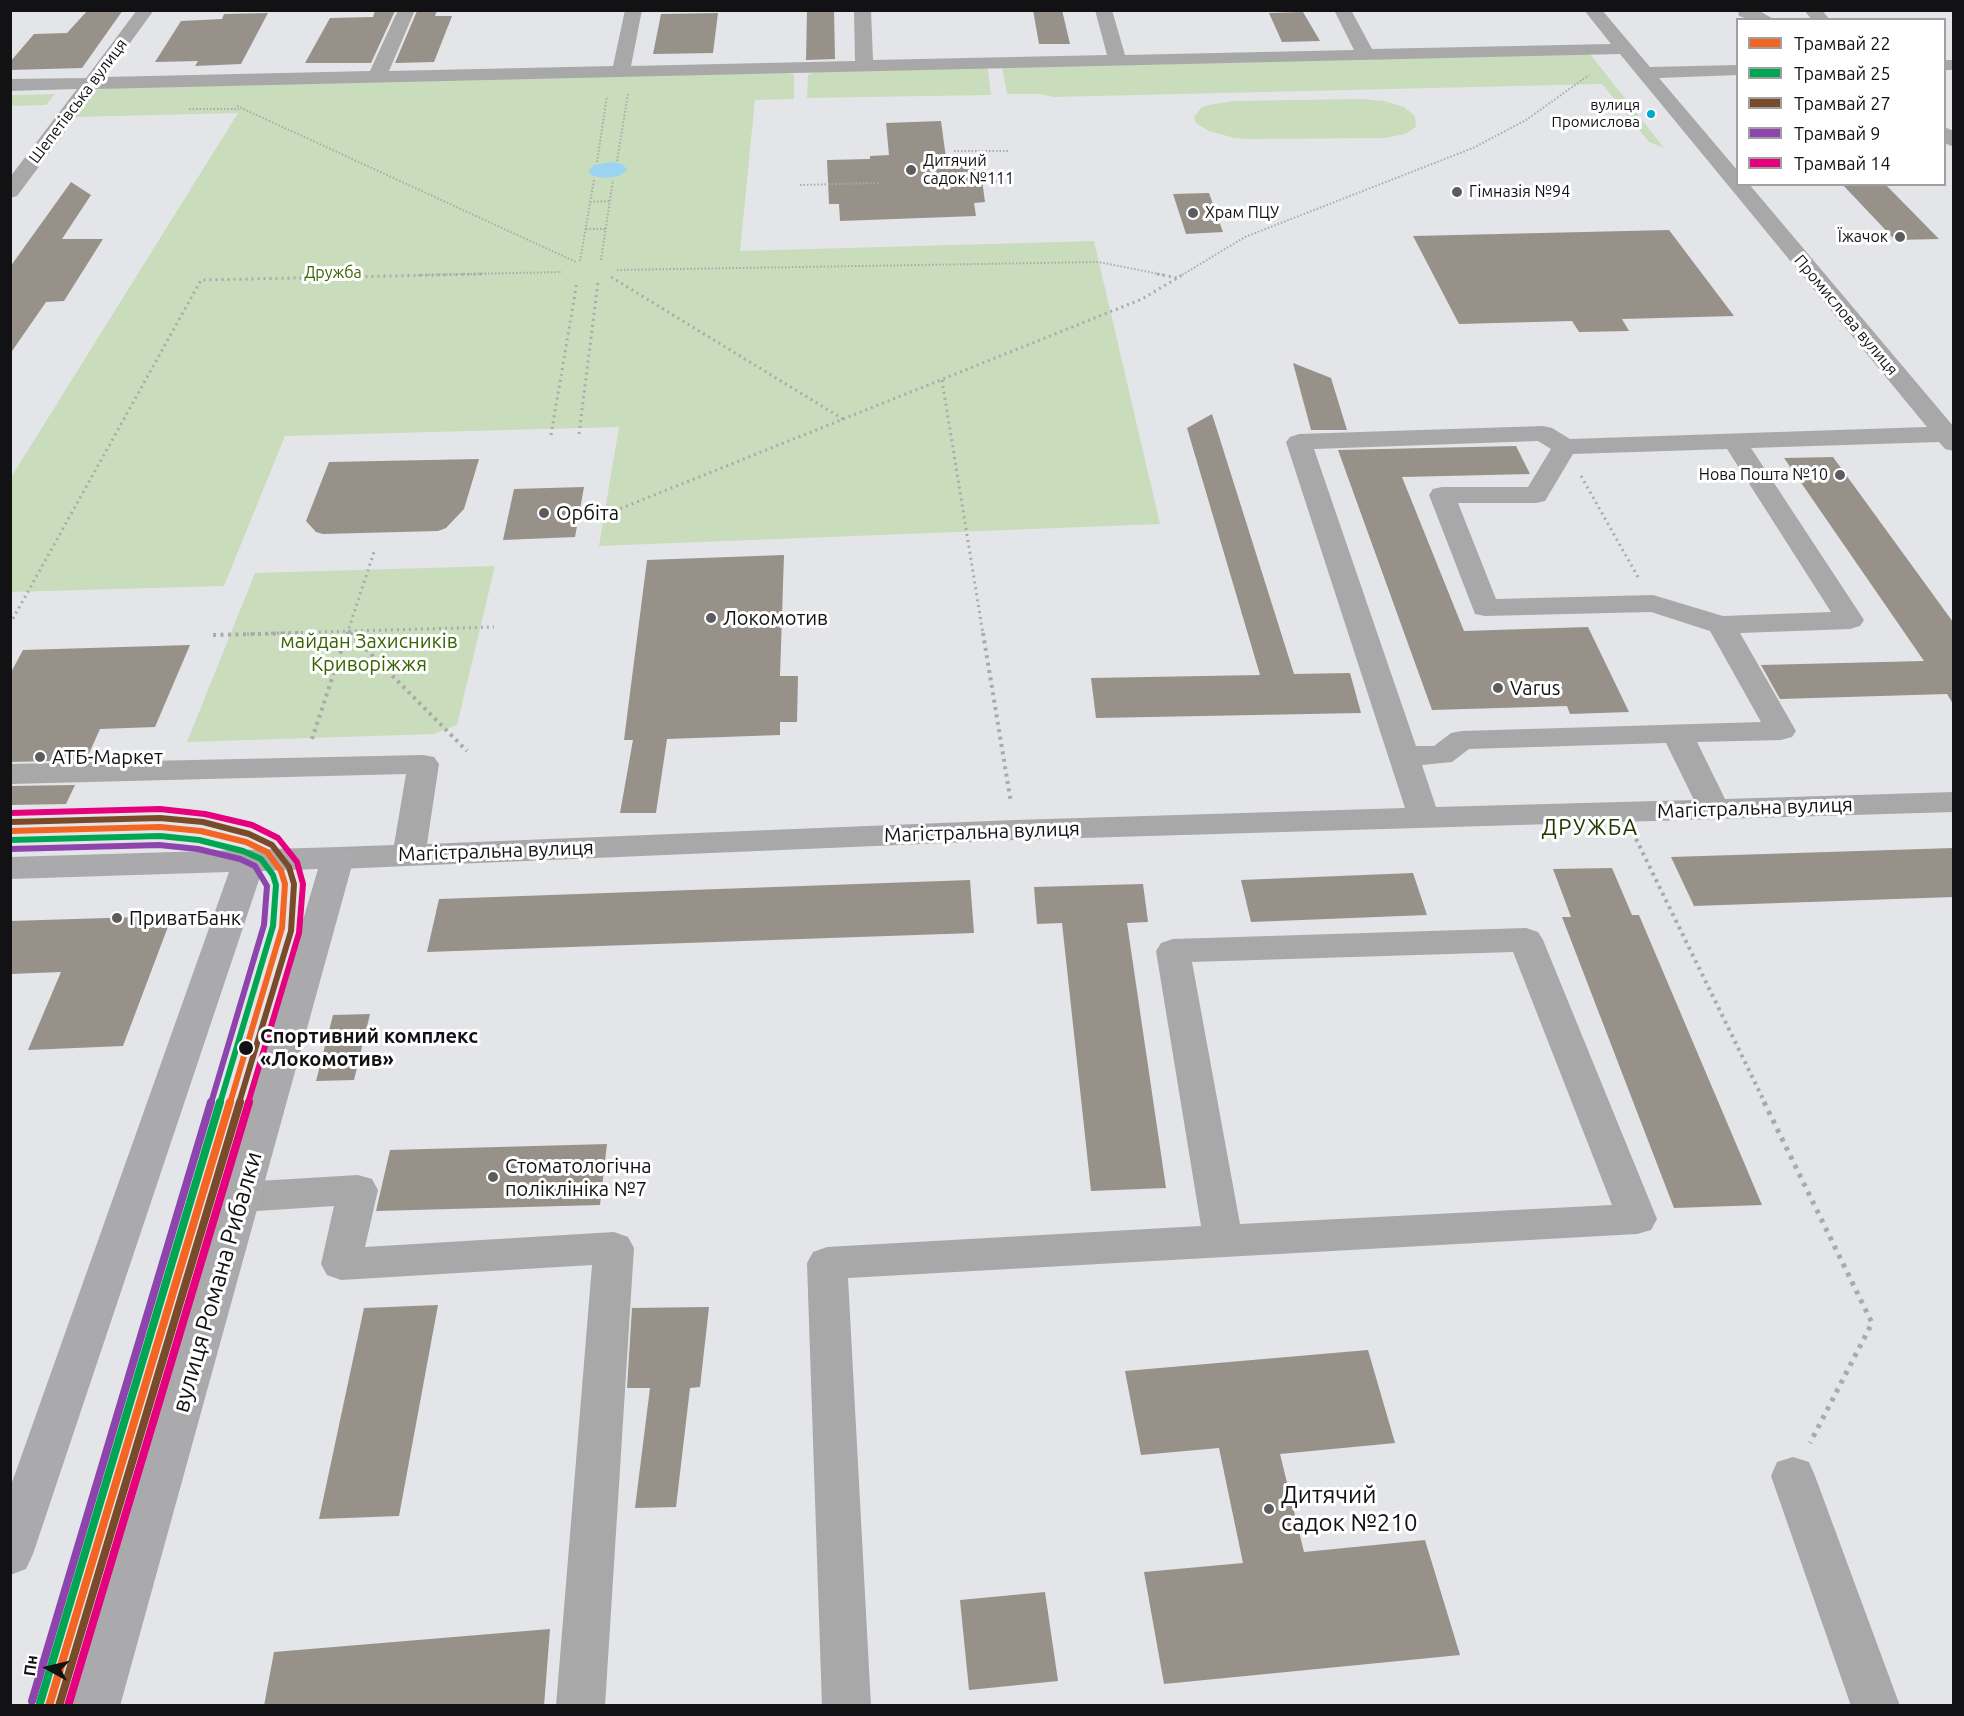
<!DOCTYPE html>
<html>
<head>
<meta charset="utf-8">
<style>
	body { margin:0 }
	#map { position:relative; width:1964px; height:1716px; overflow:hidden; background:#e4e5e8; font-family:Ubuntu,sans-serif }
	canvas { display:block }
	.frame { position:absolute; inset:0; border:12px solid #121214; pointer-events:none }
	.legend { position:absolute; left:1736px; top:18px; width:210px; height:168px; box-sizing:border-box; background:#fff; border:2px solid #a0a0a1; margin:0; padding:8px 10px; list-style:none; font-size:18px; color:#121214 }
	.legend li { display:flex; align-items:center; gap:12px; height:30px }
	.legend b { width:30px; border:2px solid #a0a0a1 }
	.north { position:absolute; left:18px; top:1638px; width:60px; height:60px; -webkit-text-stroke:4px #fff; paint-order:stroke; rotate:278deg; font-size:16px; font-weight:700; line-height:24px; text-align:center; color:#121214 }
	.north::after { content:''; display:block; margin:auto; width:21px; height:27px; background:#121214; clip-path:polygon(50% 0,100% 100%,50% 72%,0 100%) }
</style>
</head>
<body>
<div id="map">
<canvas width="1964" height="1716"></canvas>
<div class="frame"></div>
<ul class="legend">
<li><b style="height:8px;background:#f26522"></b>Трамвай 22</li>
<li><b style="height:8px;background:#00a651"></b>Трамвай 25</li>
<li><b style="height:8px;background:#7a4b2a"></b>Трамвай 27</li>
<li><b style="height:8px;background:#8e44ad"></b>Трамвай 9</li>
<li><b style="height:8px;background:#e5007d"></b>Трамвай 14</li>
</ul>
<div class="north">Пн</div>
</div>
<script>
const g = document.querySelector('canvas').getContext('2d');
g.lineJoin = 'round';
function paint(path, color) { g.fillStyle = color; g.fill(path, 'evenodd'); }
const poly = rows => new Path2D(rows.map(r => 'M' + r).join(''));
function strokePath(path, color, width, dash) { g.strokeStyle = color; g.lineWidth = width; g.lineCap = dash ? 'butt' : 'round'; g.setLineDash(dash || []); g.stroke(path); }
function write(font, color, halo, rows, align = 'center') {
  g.font = font + ' Ubuntu,sans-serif'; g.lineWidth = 6; g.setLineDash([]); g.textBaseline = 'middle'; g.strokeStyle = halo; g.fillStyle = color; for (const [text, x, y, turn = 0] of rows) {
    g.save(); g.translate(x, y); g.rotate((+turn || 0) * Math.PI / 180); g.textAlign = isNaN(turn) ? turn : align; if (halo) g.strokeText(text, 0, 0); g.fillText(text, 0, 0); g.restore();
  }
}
paint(poly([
	[1590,54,1664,148,1649,142,1602,84,1053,97,1040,94,1007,94,1002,67],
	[978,67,988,69,991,95,807,98,808,75,817,71],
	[785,71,794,75,794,99,755,100,740,251,1094,241,1160,524,599,546,619,427,285,436,224,586,11,592,10,479,238,113,74,117,91,93,102,88],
	[55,94,46,105,11,106,11,95],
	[1361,99,1384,101,1404,107,1415,116,1416,127,1405,134,1385,138,1248,139,1234,138,1209,131,1196,123,1194,117,1201,108,1208,105,1233,101],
	[495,566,457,725,434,734,187,742,255,573]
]), '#c9ddbd');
paint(poly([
	[612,162,622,164,627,169,626,171,618,176,606,178,594,176,588,172,594,165]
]), '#9bd3f3');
paint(poly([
	[88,10,123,10,82,68,10,70,10,62,34,34,67,33],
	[437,10,435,16,452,16,434,62,395,63,417,11],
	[807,10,834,10,835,59,806,60],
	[1033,10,1062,10,1070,44,1039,44],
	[375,11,395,11,371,63,305,63,330,18,373,17],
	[1303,12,1320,41,1282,42,1269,13],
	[268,13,241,64,195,66,198,61,155,62,181,21,222,19,224,14],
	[718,13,713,53,653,54,661,14],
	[941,121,946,158,979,157,985,202,974,203,976,216,840,221,839,204,829,204,827,160,870,159,870,156,889,155,886,123],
	[71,182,91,195,62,239,103,239,64,301,46,302,10,354,10,267],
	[1842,184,1885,184,1939,239,1895,240],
	[1209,193,1223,232,1186,234,1173,194],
	[1669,230,1734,316,1622,319,1629,331,1579,332,1572,321,1459,324,1413,236],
	[1293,363,1331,378,1347,430,1311,430],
	[1212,414,1294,674,1350,673,1361,713,1096,718,1091,678,1260,675,1187,428],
	[1516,446,1530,474,1402,477,1464,631,1588,627,1629,712,1570,714,1567,706,1432,710,1338,450],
	[1833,457,1953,622,1953,704,1947,694,1780,699,1761,665,1924,661,1784,458],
	[479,459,464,509,446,528,438,531,323,534,316,532,306,521,329,462],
	[584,487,575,537,503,540,514,489],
	[784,555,780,676,798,676,797,722,780,722,780,735,667,739,656,813,620,813,633,740,624,740,647,560],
	[190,645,155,727,100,729,86,760,10,762,10,674,23,650],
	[75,785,66,804,10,805,10,786],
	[1953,848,1953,897,1694,906,1671,857],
	[1612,868,1632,915,1639,915,1762,1205,1674,1208,1562,917,1571,917,1553,869],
	[1413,873,1427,915,1251,922,1241,880],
	[970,880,974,933,427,952,439,899],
	[1143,884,1148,922,1127,923,1166,1188,1091,1191,1062,923,1037,924,1034,887],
	[172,916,123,1046,28,1050,61,972,10,974,10,921],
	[370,1014,354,1080,316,1081,333,1015],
	[607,1144,600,1205,376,1211,390,1150],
	[438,1305,399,1516,319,1519,364,1308],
	[709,1307,700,1387,690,1388,676,1507,635,1508,650,1388,627,1388,632,1308],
	[1368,1350,1395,1443,1280,1454,1304,1552,1425,1540,1460,1655,1164,1684,1144,1572,1243,1563,1219,1448,1141,1455,1125,1371],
	[1045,1592,1058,1681,969,1690,960,1600],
	[550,1629,544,1706,264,1706,274,1652]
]), '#97918a');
strokePath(poly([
	[237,106,576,262],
	[189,109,239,109],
	[954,151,1008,151],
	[617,161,628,94],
	[597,162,607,96],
	[936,183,1013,181],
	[800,185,880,183],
	[590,202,610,201],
	[586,229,606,229],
	[601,260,613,180],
	[580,261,594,180],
	[617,270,1099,262,1164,275],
	[418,275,562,272],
	[1182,275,1245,237,1473,148,1526,120,1589,75]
]), '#aaaaac', 2, [1.5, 2]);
strokePath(poly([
	[1157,274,1178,278],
	[611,277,843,419],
	[942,380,983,634],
	[579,434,598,282],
	[551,435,577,282],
	[1581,476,1638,577],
	[587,522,1142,299,1184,274],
	[10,624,201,280,486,274],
	[348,631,351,634],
	[247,634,494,627],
	[347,634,374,552]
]), '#aaaaac', 3, [2, 4]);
strokePath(poly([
	[350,633,467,751],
	[983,633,1011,803],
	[213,635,300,633],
	[312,739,347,633],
	[1636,839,1765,1103]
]), '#aaaaac', 4, [3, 4.5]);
strokePath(poly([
	[1764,1102,1872,1323,1810,1443]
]), '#aaaaac', 5, [4, 6]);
paint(poly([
	[137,10,154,10,105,77,370,71,398,10,415,10,389,71,613,66,625,10,642,10,631,66,855,61,854,10,871,10,873,60,1107,55,1095,10,1112,10,1125,55,1354,50,1334,10,1351,10,1372,49,1611,44,1584,10,1602,10,1650,67,1738,65,1738,75,1659,78,1738,171,1738,184,1749,184,1954,427,1954,451,1945,449,1939,442,1751,448,1864,620,1860,626,1850,629,1740,633,1796,731,1792,737,1781,740,1697,742,1725,799,1954,792,1954,812,1015,840,338,869,326,865,322,858,326,851,338,847,394,845,406,774,10,784,10,764,423,755,434,757,439,764,427,844,1015,820,1405,808,1286,442,1290,437,1299,434,1543,426,1552,428,1570,439,1927,427,1620,54,97,89,17,196,10,198,10,177,77,89,10,91,10,79,86,78,137,10],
	[1538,441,1551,449,1528,487,1442,487,1433,489,1429,495,1475,614,1485,616,1651,612,1710,631,1761,722,1462,731,1451,733,1434,746,1416,746,1314,449,1538,441],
	[1727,449,1831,612,1723,616,1653,595,1496,599,1458,503,1536,503,1545,501,1573,454,1727,449],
	[1666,743,1694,800,1436,807,1422,765,1452,762,1469,749,1666,743],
	[1738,10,1758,10,1775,20,1750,20,1739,16,1738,10],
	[1804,10,1822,10,1830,20,1812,20,1804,10],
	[1944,60,1954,60,1954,70,1944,70,1944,60],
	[1944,127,1954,131,1954,147,1944,143,1944,127],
	[1526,928,1538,932,1543,940,1657,1219,1651,1230,1637,1234,848,1278,871,1706,822,1706,807,1263,813,1252,827,1247,1201,1226,1156,951,1161,943,1173,939,1526,928],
	[1513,952,1612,1205,1240,1224,1192,962,1513,952],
	[358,1175,372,1179,378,1190,365,1247,614,1232,628,1237,634,1248,605,1706,556,1706,592,1265,341,1280,327,1275,321,1264,334,1206,241,1212,227,1208,221,1197,227,1186,241,1182,358,1175],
	[1793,1457,1809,1462,1815,1476,1900,1706,1851,1706,1771,1476,1777,1462,1793,1457]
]), '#a8a8a8');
paint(poly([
	[338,847,350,851,354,858,120,1706,71,1706,318,869,262,871,33,1554,26,1569,10,1575,10,1488,229,872,10,879,10,857,338,847]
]), '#aaaaac');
strokePath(poly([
	[10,831,160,827,201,831,246,842,267,852,281,871,285,884,282,928,230,1103]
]), '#f26522', 6);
strokePath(poly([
	[49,1706,230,1102]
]), '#f26522', 8);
strokePath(poly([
	[10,840,160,836,199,840,243,851,261,859,273,875,276,885,273,926,220,1103]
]), '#00a651', 6);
strokePath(poly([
	[40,1703,220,1102]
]), '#00a651', 8);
strokePath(poly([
	[10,822,160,818,203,822,249,834,272,845,289,867,294,884,291,931,239,1103]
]), '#7a4b2a', 6);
strokePath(poly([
	[59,1706,240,1102]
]), '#7a4b2a', 8);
strokePath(poly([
	[10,849,159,845,198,849,240,859,255,866,267,886,264,925,211,1103]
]), '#8e44ad', 6);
strokePath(poly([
	[32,1701,211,1102]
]), '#8e44ad', 8);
strokePath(poly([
	[10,813,160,809,205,814,252,825,278,838,297,862,303,884,299,933,248,1103]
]), '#e5007d', 6);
strokePath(poly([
	[68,1706,249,1102]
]), '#e5007d', 8);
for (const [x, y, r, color] of [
	[1651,114,5,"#00a9ce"],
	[911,170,6,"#5c5c5e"],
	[1457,192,6,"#5c5c5e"],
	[1193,213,6,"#5c5c5e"],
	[1900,237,6,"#5c5c5e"],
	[1840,475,6,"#5c5c5e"],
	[544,513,6,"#5c5c5e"],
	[711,618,6,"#5c5c5e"],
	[1498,688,6,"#5c5c5e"],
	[40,757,6,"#5c5c5e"],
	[117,918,6,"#5c5c5e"],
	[246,1048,8,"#121214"],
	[493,1177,6,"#5c5c5e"],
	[1269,1509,6,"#5c5c5e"]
]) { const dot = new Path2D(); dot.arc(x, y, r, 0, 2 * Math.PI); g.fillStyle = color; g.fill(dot); strokePath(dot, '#fff', 2); }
write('15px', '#121214', '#fff', [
	["вулиця",1640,105],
	["Промислова",1640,122]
], 'right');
write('16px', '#121214', '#fff', [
	["Шепетівська вулиця",78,101,-53],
	["Промислова вулиця",1846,315,50]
]);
write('16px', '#121214', '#fff', [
	["Дитячий",923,161],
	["садок №111",923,179],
	["Гімназія №94",1469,192],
	["Храм ПЦУ",1205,213],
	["Їжачок",1888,237,"right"],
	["Нова Пошта №10",1828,475,"right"]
], 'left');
write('16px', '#396403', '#fff', [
	["Дружба",333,273]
]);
write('20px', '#121214', '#fff', [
	["Орбіта",556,513],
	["Локомотив",723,618],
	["Varus",1510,688],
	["АТБ-Маркет",52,757],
	["ПриватБанк",129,918],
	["Стоматологічна",505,1166],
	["поліклініка №7",505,1189]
], 'left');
write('20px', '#396403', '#fff', [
	["майдан Захисників",369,641],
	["Криворіжжя",369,664]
]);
write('20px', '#121214', '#fff', [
	["Магістральна вулиця",1755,808,-2],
	["Магістральна вулиця",982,832,-2],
	["Магістральна вулиця",496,851,-2]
]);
write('bold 20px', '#121214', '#fff', [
	["Спортивний комплекс",260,1036],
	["«Локомотив»",260,1059]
], 'left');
g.letterSpacing = '1.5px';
write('22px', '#253600', '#fff', [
	["ДРУЖБА",1590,828]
]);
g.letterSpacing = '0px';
write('24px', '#121214', '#fff', [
	["вулиця Романа Рибалки",217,1282,-74]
]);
write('24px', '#121214', '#fff', [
	["Дитячий",1281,1495],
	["садок №210",1281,1523]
], 'left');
</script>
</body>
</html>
